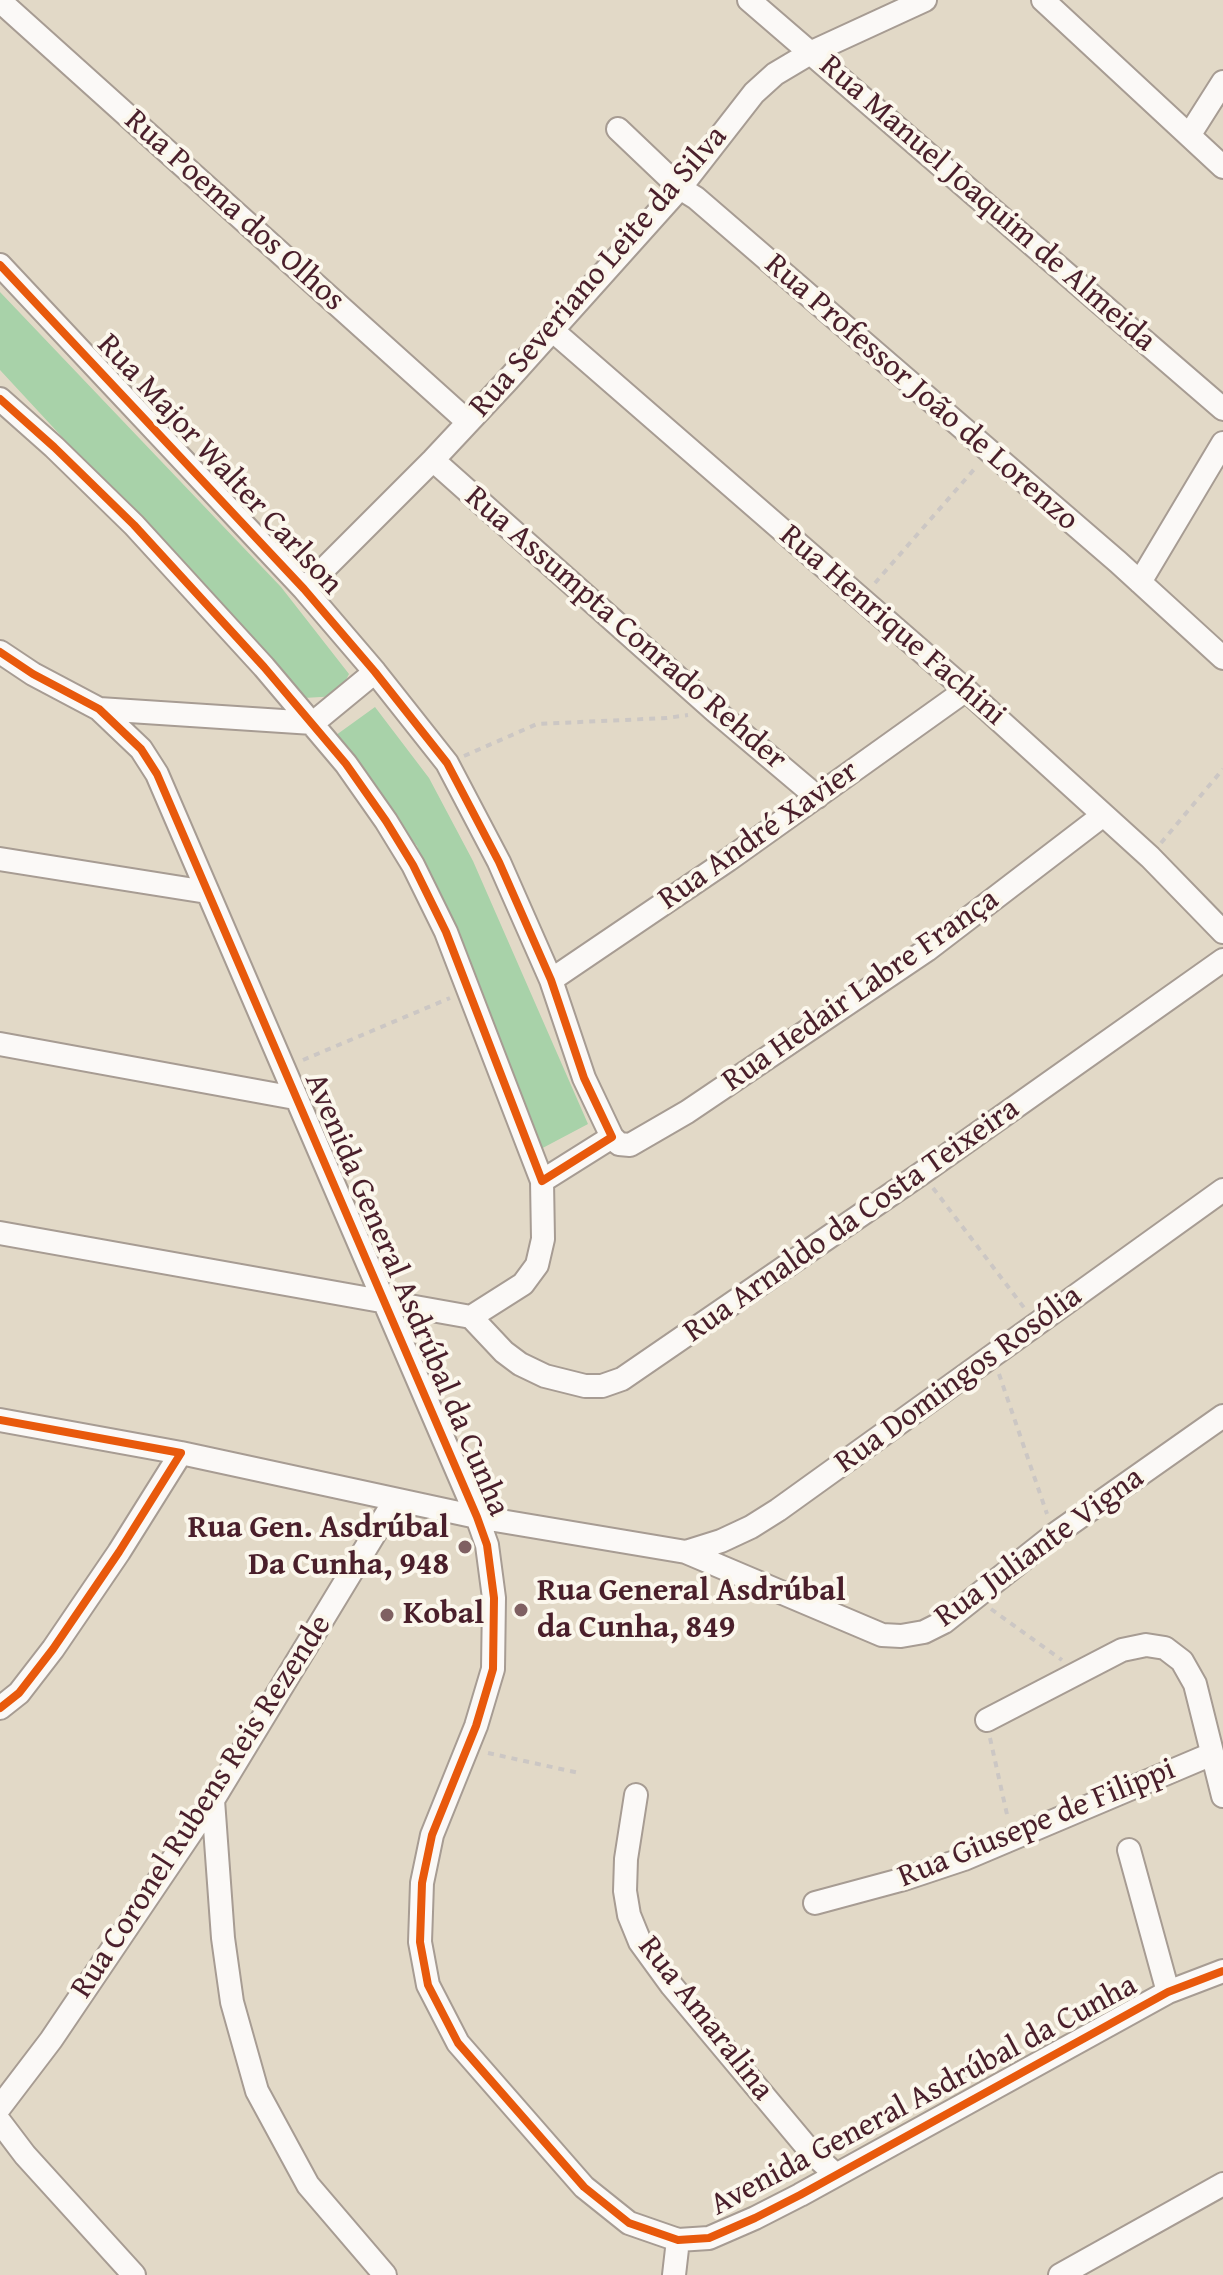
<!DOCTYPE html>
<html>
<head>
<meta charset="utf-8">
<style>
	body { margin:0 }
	canvas { display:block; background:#e2d9c7 }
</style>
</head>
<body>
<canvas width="1223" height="2275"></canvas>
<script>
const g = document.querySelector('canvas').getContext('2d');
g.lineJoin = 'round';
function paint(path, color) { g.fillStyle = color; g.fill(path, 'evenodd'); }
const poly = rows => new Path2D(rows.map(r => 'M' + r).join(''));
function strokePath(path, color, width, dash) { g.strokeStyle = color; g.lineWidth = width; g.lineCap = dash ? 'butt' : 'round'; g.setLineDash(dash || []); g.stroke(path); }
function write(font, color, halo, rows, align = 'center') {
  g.font = font + ' "Gentium Book Plus",serif'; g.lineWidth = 8; g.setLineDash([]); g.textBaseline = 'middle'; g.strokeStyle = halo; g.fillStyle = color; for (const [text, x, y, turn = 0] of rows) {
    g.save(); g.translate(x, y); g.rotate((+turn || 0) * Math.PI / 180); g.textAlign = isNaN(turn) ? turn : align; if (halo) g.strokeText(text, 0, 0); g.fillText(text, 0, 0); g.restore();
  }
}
paint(poly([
	[0,292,281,587,349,674,338,696,304,698,0,370],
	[375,707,429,778,473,861,588,1124,537,1151,417,846,332,738]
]), '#a8d2a9');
const minor = poly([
	[749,0,1223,409],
	[1043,0,1223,167],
	[0,1,468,422],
	[618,129,680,188,696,198,1118,562,1223,658],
	[1190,134,1223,82],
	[0,265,304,589,375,672,447,763,499,862,551,980,584,1078,612,1137,619,1144,630,1145,687,1112,927,950,1102,816],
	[552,330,966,690,1150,857,1223,932],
	[0,399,54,447,134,525,264,667,346,764,386,821,413,865,446,932,542,1181,543,1239,537,1265,523,1284,471,1317,0,1233],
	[433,460,714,710,817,797],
	[1140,582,1223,443],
	[304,589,433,460,506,382,680,188,754,93,775,74,812,52,925,0],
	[0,652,33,674,99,709,141,749,157,774,477,1517,487,1545,494,1598,493,1669,476,1726,432,1835,422,1883,420,1942,428,1985,458,2043,584,2187,629,2223,678,2240,709,2238,755,2218,800,2195,1168,1992,1223,1971],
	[99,709,313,723,375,672],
	[0,859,207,892],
	[551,980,728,860,966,690],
	[0,1044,295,1098],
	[542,1181,612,1137],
	[471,1317,504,1352,520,1364,545,1376,585,1386,602,1386,622,1379,922,1173,1223,960],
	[0,1420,181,1453,477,1517,686,1552,882,1635,901,1636,924,1632,944,1622,1054,1535,1223,1416],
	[686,1552,721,1541,751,1527,778,1510,1223,1190],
	[0,1708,19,1693,53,1649,119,1552,181,1453],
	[987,1720,1122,1650,1146,1645,1165,1648,1182,1661,1195,1684,1223,1796],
	[636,1795,626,1859,625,1891,629,1915,640,1942,672,1986,811,2152,835,2174],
	[213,1800,223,1938,232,2002,257,2091,308,2185,385,2275],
	[1129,1850,1168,1992],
	[815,1903,904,1879,964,1859,1212,1754],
	[0,2107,51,2040,213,1800,395,1500],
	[0,2122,25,2155,134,2275],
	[674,2275,678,2240],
	[1060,2275,1223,2184]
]);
strokePath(minor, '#a79c93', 26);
strokePath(poly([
	[875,583,977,466],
	[464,756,537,724,667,718,688,715],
	[1161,843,1223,769],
	[303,1060,450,998],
	[933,1188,1025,1309],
	[999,1374,1047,1514],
	[991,1609,1062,1660],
	[990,1738,1008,1819],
	[488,1753,579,1773]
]), '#ccc7c4', 4, [6, 6]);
strokePath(minor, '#fbf9f7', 22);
strokePath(poly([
	[0,265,304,589,375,672,447,763,499,862,551,980,584,1078,612,1137,542,1181,446,932,413,865,386,821,346,764,264,667,134,525,54,447,0,399],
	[0,652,33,674,99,709,141,749,157,774,477,1517,487,1545,494,1598,493,1669,476,1726,432,1835,422,1883,420,1942,428,1985,458,2043,584,2187,629,2223,678,2240,709,2238,755,2218,800,2195,1168,1992,1223,1971],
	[0,1420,181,1453,119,1552,53,1649,19,1693,0,1708]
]), '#e8590c', 8);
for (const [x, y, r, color] of [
	[465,1547,8,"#7f6062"],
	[521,1610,8,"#7f6062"],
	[387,1615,8,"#7f6062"]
]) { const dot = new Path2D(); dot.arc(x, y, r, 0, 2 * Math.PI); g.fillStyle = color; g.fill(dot); strokePath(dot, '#fbf7ec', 3); }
write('32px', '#4a1f2b', '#fbf7ec', [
	["Rua Manuel Joaquim de Almeida",987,204,41],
	["Rua Poema dos Olhos",234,211,42],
	["Rua Severiano Leite da Silva",599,272,-49],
	["Rua Professor João de Lorenzo",921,393,41],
	["Rua Major Walter Carlson",219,465,47],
	["Rua Henrique Fachini",892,626,41],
	["Rua Assumpta Conrado Rehder",625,629,41],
	["Rua André Xavier",759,836,-35],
	["Rua Hedair Labre França",861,991,-35],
	["Rua Arnaldo da Costa Teixeira",852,1221,-35],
	["Avenida General Asdrúbal da Cunha",406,1295,67],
	["Rua Domingos Rosólia",959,1380,-36],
	["Rua Juliante Vigna",1040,1548,-36],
	["Rua Coronel Rubens Reis Rezende",202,1807,-57],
	["Rua Giusepe de Filippi",1037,1824,-22],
	["Rua Amaralina",705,2019,52],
	["Avenida General Asdrúbal da Cunha",924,2096,-28]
]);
write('bold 32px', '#4a1f2b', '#fbf7ec', [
	["Rua Gen. Asdrúbal",449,1529,"right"],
	["Da Cunha, 948",449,1566,"right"],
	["Rua General Asdrúbal",537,1592],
	["da Cunha, 849",537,1629],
	["Kobal",403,1615]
], 'left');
</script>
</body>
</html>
